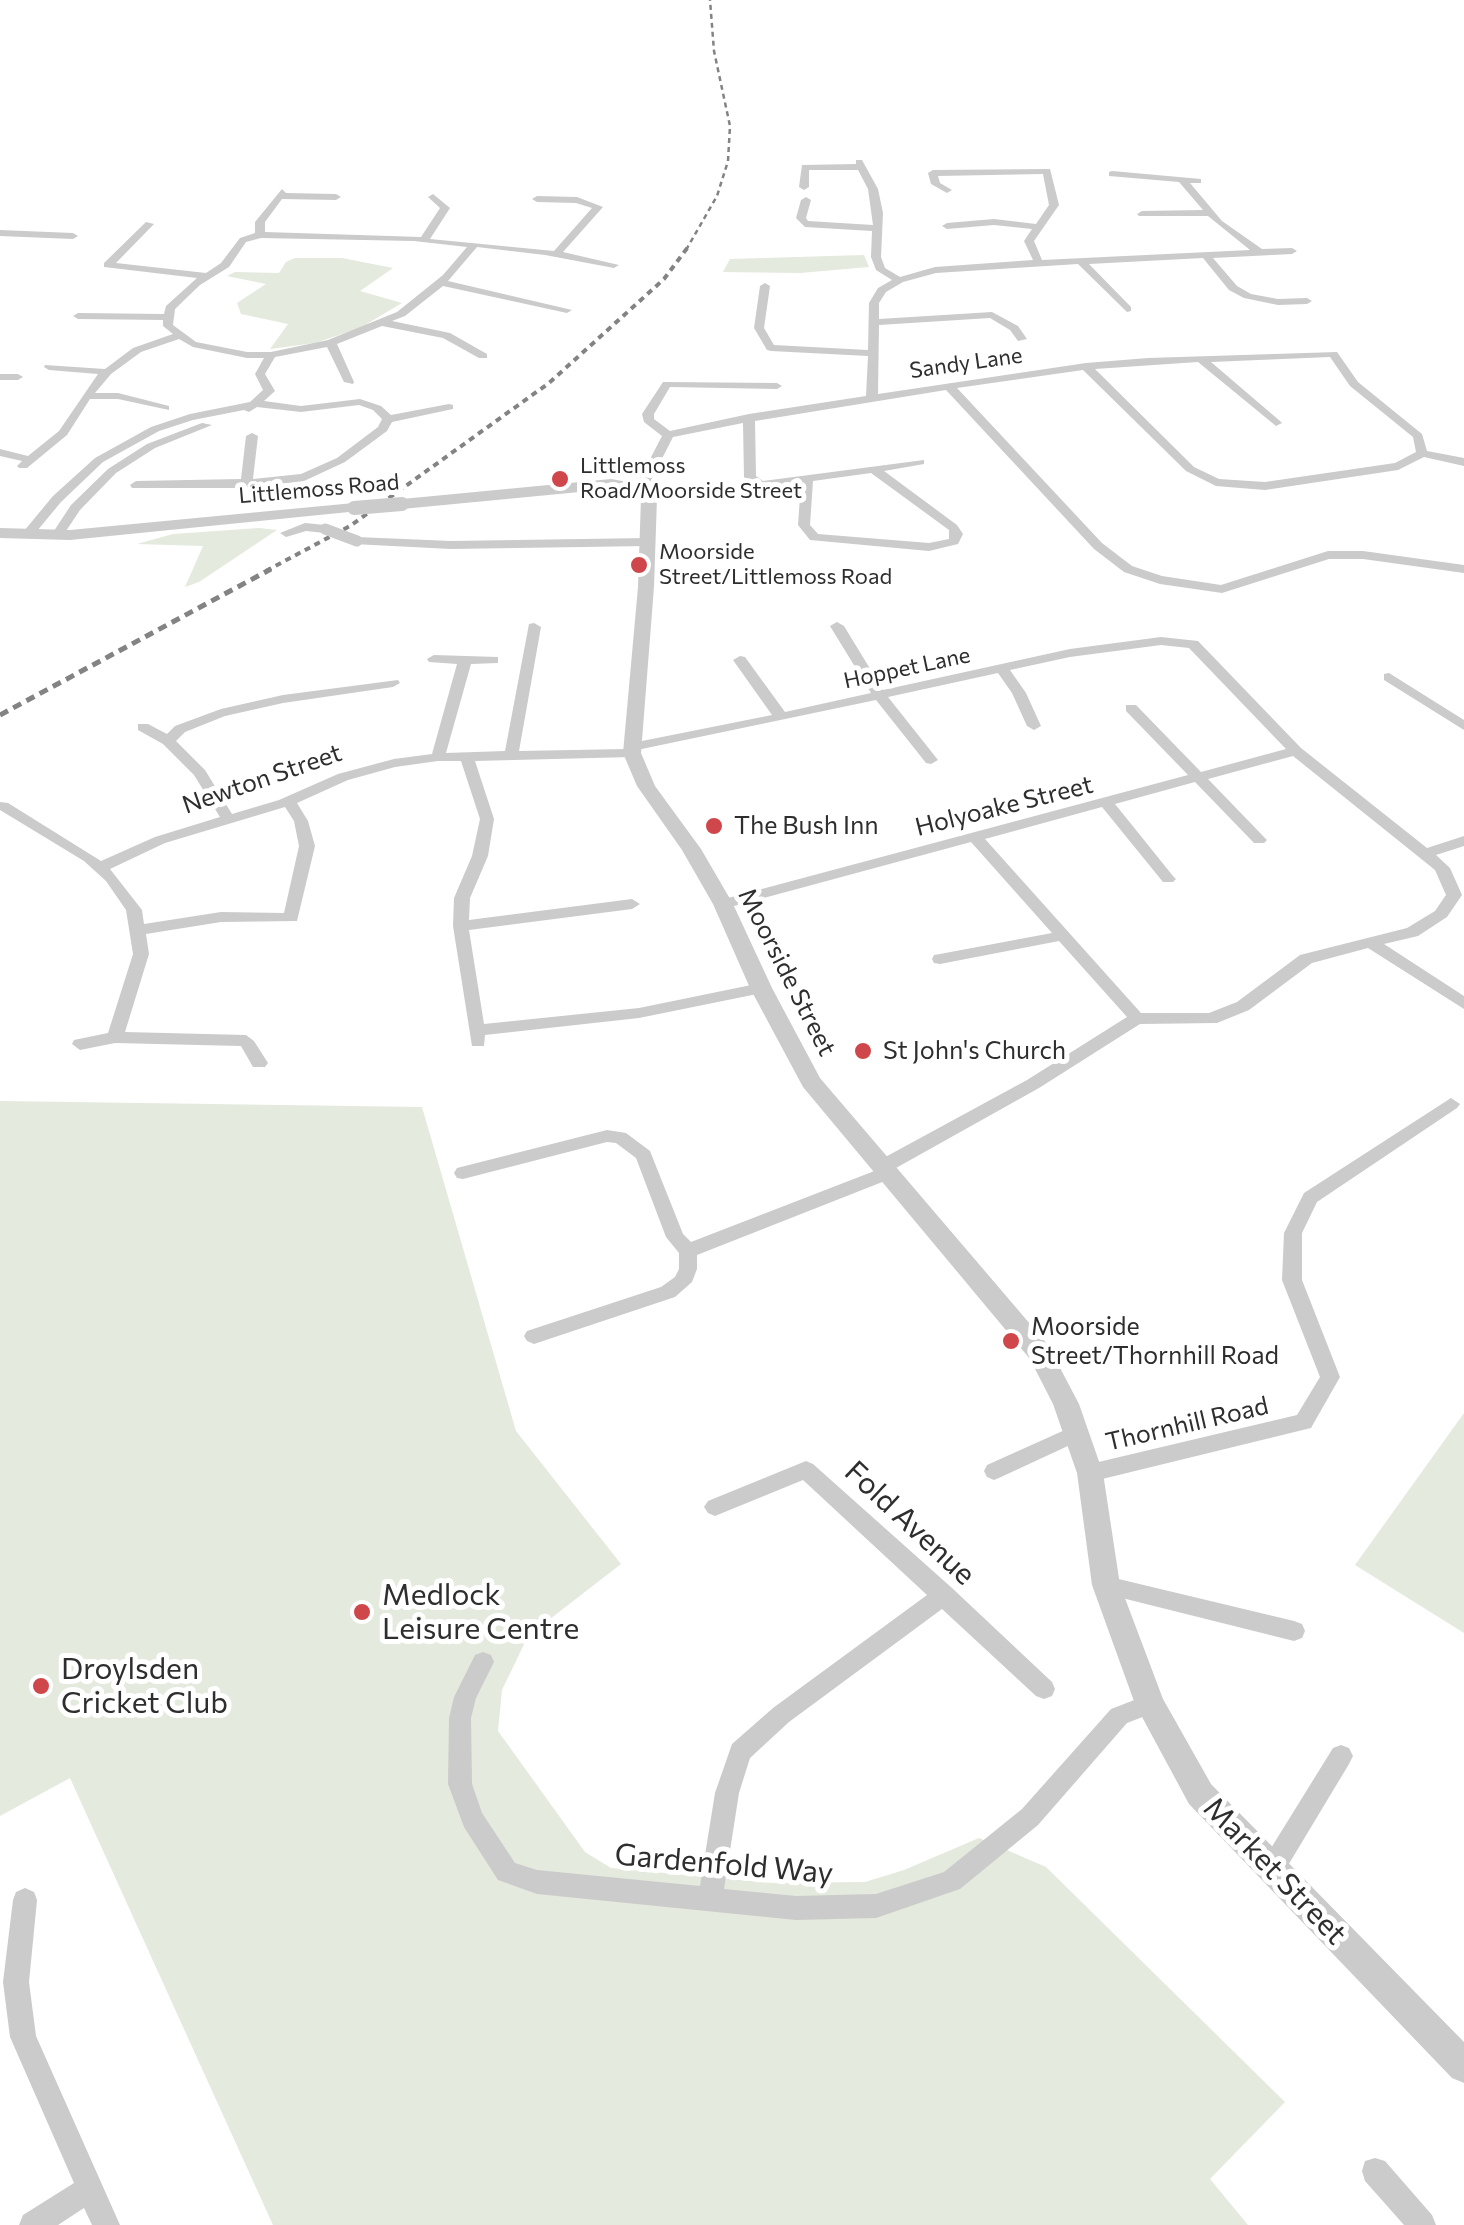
<!DOCTYPE html>
<html>
<head>
<meta charset="utf-8">
<style>
	body { margin:0 }
	canvas { display:block; background:#fff }
</style>
</head>
<body>
<canvas width="1464" height="2225"></canvas>
<script>
const g = document.querySelector('canvas').getContext('2d');
g.lineJoin = 'round';
function paint(path, color) { g.fillStyle = color; g.fill(path, 'evenodd'); }
const poly = rows => new Path2D(rows.map(r => 'M' + r).join(''));
function strokePath(path, color, width, dash) { g.strokeStyle = color; g.lineWidth = width; g.lineCap = dash ? 'butt' : 'round'; g.setLineDash(dash || []); g.stroke(path); }
function write(font, color, halo, rows, align = 'center') {
  g.font = font + ' Commissioner,sans-serif'; g.lineWidth = 10; g.setLineDash([]); g.textBaseline = 'middle'; g.strokeStyle = halo; g.fillStyle = color; for (const [text, x, y, turn = 0] of rows) {
    g.save(); g.translate(x, y); g.rotate((+turn || 0) * Math.PI / 180); g.textAlign = isNaN(turn) ? turn : align; if (halo) g.strokeText(text, 0, 0); g.fillText(text, 0, 0); g.restore();
  }
}
paint(poly([
	[864,255,869,267,800,273,723,272,730,259],
	[295,258,342,258,393,268,360,291,402,303,360,328,315,343,270,349,288,324,241,314,237,303,266,284,227,276,235,272,279,273,286,262],
	[259,528,277,530,199,582,185,587,203,546,137,544,173,534],
	[0,1101,422,1107,516,1431,621,1564,528,1636,502,1690,498,1731,585,1852,611,1868,773,1883,865,1882,904,1870,979,1838,1046,1867,1285,2102,1210,2179,1248,2225,273,2225,70,1778,0,1816],
	[1464,1413,1464,1633,1355,1565]
]), '#e4eade');
paint(poly([
	[856,160,862,160,878,189,883,213,881,257,885,268,900,277,935,267,1033,260,1024,241,1032,229,994,225,947,229,942,226,947,223,994,219,1036,224,1049,205,1043,174,938,176,940,183,952,190,947,193,931,184,928,173,933,170,1050,169,1059,205,1034,241,1042,260,1250,250,1208,216,1139,216,1137,214,1142,211,1203,210,1179,182,1109,176,1109,172,1112,171,1201,179,1201,183,1190,183,1222,221,1262,249,1292,248,1297,251,1292,254,1213,258,1237,286,1251,294,1278,299,1307,298,1312,301,1307,304,1278,305,1244,298,1229,290,1203,258,1089,264,1131,307,1131,311,1127,312,1078,264,936,273,903,282,886,292,879,303,879,319,992,312,1018,326,1027,339,1018,341,1010,330,990,318,879,325,878,394,1086,363,1148,358,1337,352,1358,382,1422,434,1427,451,1464,458,1464,466,1424,457,1398,470,1265,490,1216,486,1186,471,1083,370,957,388,1102,543,1132,566,1162,576,1221,585,1328,551,1363,551,1464,565,1464,573,1363,559,1329,559,1222,593,1160,584,1124,572,1094,549,946,390,755,421,756,476,763,481,924,460,924,464,884,471,957,525,963,534,958,544,929,551,810,540,798,525,801,483,761,489,744,477,743,423,673,437,647,488,637,491,635,488,662,436,644,422,642,414,663,382,777,383,782,386,777,389,670,387,654,414,654,419,670,431,749,414,866,396,868,356,771,351,767,350,754,328,760,286,765,283,770,286,764,328,774,345,868,350,869,303,878,288,892,280,876,270,871,257,872,231,805,227,796,218,801,200,806,197,811,200,806,218,808,221,873,225,868,189,858,170,809,170,809,187,804,190,799,187,802,165,856,164,856,160],
	[1330,357,1350,386,1413,437,1416,452,1395,463,1265,482,1219,479,1194,467,1095,369,1198,362,1276,426,1282,423,1280,421,1211,362,1330,357],
	[871,473,949,530,949,539,929,543,818,534,810,525,813,481,871,473],
	[282,189,286,193,336,194,341,197,336,200,282,199,265,222,265,232,421,237,440,208,428,197,433,194,450,208,430,239,554,251,592,208,576,203,537,202,532,199,537,196,577,197,603,207,563,252,619,265,614,268,545,255,477,247,448,281,572,310,567,313,443,286,405,316,392,321,450,333,487,354,487,358,479,358,443,338,382,326,337,344,354,382,353,384,344,382,327,347,275,357,265,374,275,391,264,401,301,406,360,399,381,406,391,415,449,404,453,405,453,409,392,422,387,431,345,462,304,481,246,488,132,488,130,485,136,481,241,479,246,436,252,433,258,436,253,479,301,474,337,458,378,427,382,419,373,410,359,405,301,412,257,407,249,412,244,410,193,420,159,431,103,462,61,502,32,537,24,537,24,531,53,496,95,458,151,427,190,414,250,402,263,390,255,374,264,358,247,358,193,347,179,339,141,352,111,374,95,393,118,393,169,406,169,410,118,399,90,399,67,435,27,468,19,468,17,466,22,461,0,456,0,449,28,456,59,431,98,374,49,370,44,367,45,365,105,369,133,348,173,334,163,326,163,320,78,319,73,316,78,313,164,314,166,306,197,278,104,267,104,263,146,222,154,224,116,263,206,273,221,263,240,238,255,233,255,222,282,189],
	[261,238,414,241,467,247,443,275,397,312,328,340,271,352,247,352,196,342,173,325,175,309,200,285,229,267,246,242,261,238],
	[0,230,73,233,78,236,73,239,0,236,0,230],
	[0,374,18,374,23,377,18,380,0,380,0,374],
	[202,423,212,425,155,448,116,473,80,510,62,537,54,537,52,534,71,505,108,469,147,444,202,423],
	[305,523,325,525,331,529,325,533,306,531,286,537,280,533,305,523],
	[357,537,451,541,648,538,654,542,648,546,451,549,353,544,353,538,357,537],
	[837,622,844,626,883,690,1070,649,1161,637,1198,641,1301,748,1427,848,1464,836,1464,846,1436,855,1450,868,1462,895,1447,917,1418,936,1384,944,1464,996,1464,1009,1368,948,1312,963,1249,1010,1217,1023,1140,1024,1039,1088,896,1168,898,1172,895,1177,697,1255,697,1269,692,1282,675,1297,534,1344,527,1341,524,1336,527,1331,661,1287,675,1277,679,1269,679,1253,666,1237,636,1158,616,1143,607,1142,463,1179,457,1178,454,1173,457,1168,607,1130,626,1133,650,1151,683,1234,691,1242,877,1170,875,1166,878,1161,1027,1080,1127,1017,1059,941,940,964,934,963,932,959,934,955,940,954,1052,933,971,842,723,909,715,904,717,901,1188,775,1126,711,1126,705,1136,705,1201,772,1286,749,1189,648,1161,645,1070,657,1010,670,1026,693,1041,726,1034,730,1027,726,1012,693,998,673,888,697,938,760,931,764,926,763,876,700,637,750,637,756,632,757,475,761,494,819,488,856,470,898,469,920,632,899,640,904,632,909,469,930,484,1024,639,1008,761,983,767,984,769,988,767,992,639,1018,485,1035,484,1046,472,1046,453,926,454,898,472,856,480,819,461,761,438,761,395,767,348,780,297,803,308,821,315,846,297,921,221,922,146,934,149,954,125,1032,246,1035,254,1041,268,1063,265,1067,253,1067,241,1046,115,1043,80,1050,72,1044,74,1040,108,1033,133,954,126,910,106,881,84,861,0,810,0,802,8,803,101,861,155,837,220,817,194,775,163,744,138,730,138,724,148,724,167,734,175,726,221,709,283,695,398,680,400,683,393,687,283,703,225,716,185,732,176,741,205,770,232,814,279,800,338,774,394,759,432,754,457,664,429,662,427,659,434,655,498,657,498,663,471,664,446,753,505,751,529,624,534,623,541,627,519,751,626,749,627,744,772,715,733,660,740,656,745,657,785,712,871,693,830,626,837,622],
	[1293,756,1435,870,1446,895,1435,911,1407,928,1300,955,1237,1002,1209,1013,1141,1013,985,839,1102,807,1163,882,1173,882,1176,879,1173,876,1115,804,1195,782,1254,843,1264,843,1267,840,1264,837,1208,779,1293,756],
	[285,807,294,821,299,846,284,913,221,912,144,924,142,910,110,869,165,843,285,807],
	[1389,673,1464,720,1464,730,1384,680,1384,674,1389,673],
	[1451,1098,1460,1104,1457,1108,1317,1202,1302,1233,1302,1280,1340,1377,1311,1428,1090,1482,1083,1479,1080,1473,1083,1467,1090,1464,1297,1415,1320,1377,1282,1280,1284,1233,1304,1193,1451,1098],
	[1076,1425,1083,1427,1086,1433,1083,1439,1001,1477,994,1480,987,1477,984,1471,987,1465,1076,1425],
	[806,1461,813,1464,952,1588,1052,1682,1055,1689,1052,1696,1044,1699,1036,1696,942,1609,789,1722,750,1758,739,1793,724,1889,796,1896,876,1894,944,1872,1022,1809,1111,1709,1150,1694,1158,1697,1161,1704,1158,1711,1127,1723,1038,1825,960,1889,876,1918,796,1920,537,1894,498,1880,464,1827,448,1784,449,1718,454,1697,475,1655,483,1652,491,1655,494,1662,476,1698,471,1718,472,1784,482,1813,515,1863,537,1870,700,1886,715,1793,732,1744,773,1708,927,1595,803,1480,715,1516,708,1513,704,1507,708,1501,806,1461],
	[1106,1576,1294,1621,1302,1624,1305,1631,1302,1638,1294,1641,1098,1592,1095,1585,1098,1578,1106,1576],
	[1341,1745,1349,1748,1353,1756,1349,1764,1281,1877,1272,1881,1263,1877,1260,1869,1263,1861,1333,1748,1341,1745],
	[25,1888,34,1892,37,1900,29,1982,36,2036,120,2225,92,2225,84,2208,58,2225,19,2225,23,2215,74,2183,10,2037,3,1982,13,1900,16,1892,25,1888],
	[1375,2158,1385,2161,1432,2215,1436,2225,1404,2225,1365,2181,1362,2171,1365,2161,1375,2158]
]), '#cbcbcb');
paint(poly([
	[611,479,646,485,657,498,654,587,641,753,655,786,701,849,733,904,772,988,820,1078,1048,1345,1079,1404,1103,1473,1120,1585,1163,1699,1211,1784,1464,2042,1464,2083,1452,2078,1189,1804,1135,1704,1092,1585,1077,1473,1053,1404,1030,1359,803,1087,750,988,713,904,682,850,637,786,623,753,638,587,641,498,636,492,611,489,402,509,394,504,402,499,611,479],
	[354,503,359,505,359,511,70,540,0,538,0,528,70,530,354,503]
]), '#cbcbcb');
strokePath(poly([
	[686,250,717,196,728,161,730,126,714,51,710,0]
]), '#838383', 2.5, [5, 4]);
strokePath(poly([
	[266,571,350,526,549,383,664,279,688,247]
]), '#838383', 4, [6, 5]);
strokePath(poly([
	[0,715,271,569]
]), '#838383', 5, [9, 6]);
strokePath(poly([
	[325,529,357,541]
]), '#cbcbcb', 11);
strokePath(poly([
	[354,508,402,504]
]), '#cbcbcb', 14);
for (const [x, y, r, color] of [
	[560,479,10,"#cf474b"],
	[639,565,10,"#cf474b"],
	[714,826,10,"#cf474b"],
	[863,1051,10,"#cf474b"],
	[1011,1341,10,"#cf474b"],
	[362,1612,10,"#cf474b"],
	[41,1686,10,"#cf474b"]
]) { const dot = new Path2D(); dot.arc(x, y, r, 0, 2 * Math.PI); g.fillStyle = color; g.fill(dot); strokePath(dot, '#fff', 4); }
write('22px', '#2e2e2e', '#fff', [
	["Sandy Lane",966,363,-8],
	["Littlemoss Road",319,489,-5],
	["Hoppet Lane",907,668,-12]
]);
write('22px', '#2e2e2e', '#fff', [
	["Littlemoss",580,466],
	["Road/Moorside Street",580,491],
	["Moorside",659,552],
	["Street/Littlemoss Road",659,577]
], 'left');
write('25px', '#2e2e2e', '#fff', [
	["Newton Street",262,779,-19],
	["Holyoake Street",1004,806,-14],
	["Moorside Street",787,972,63],
	["Thornhill Road",1187,1424,-13]
]);
write('25px', '#2e2e2e', '#fff', [
	["The Bush Inn",734,826],
	["St John's Church",883,1051],
	["Moorside",1031,1327],
	["Street/Thornhill Road",1031,1356]
], 'left');
write('30px', '#2e2e2e', '#fff', [
	["Fold Avenue",910,1523,43],
	["Gardenfold Way",724,1864,5],
	["Market Street",1275,1871,46]
]);
write('30px', '#2e2e2e', '#fff', [
	["Medlock",382,1595],
	["Leisure Centre",382,1629],
	["Droylsden",61,1669],
	["Cricket Club",61,1703]
], 'left');
</script>
</body>
</html>
